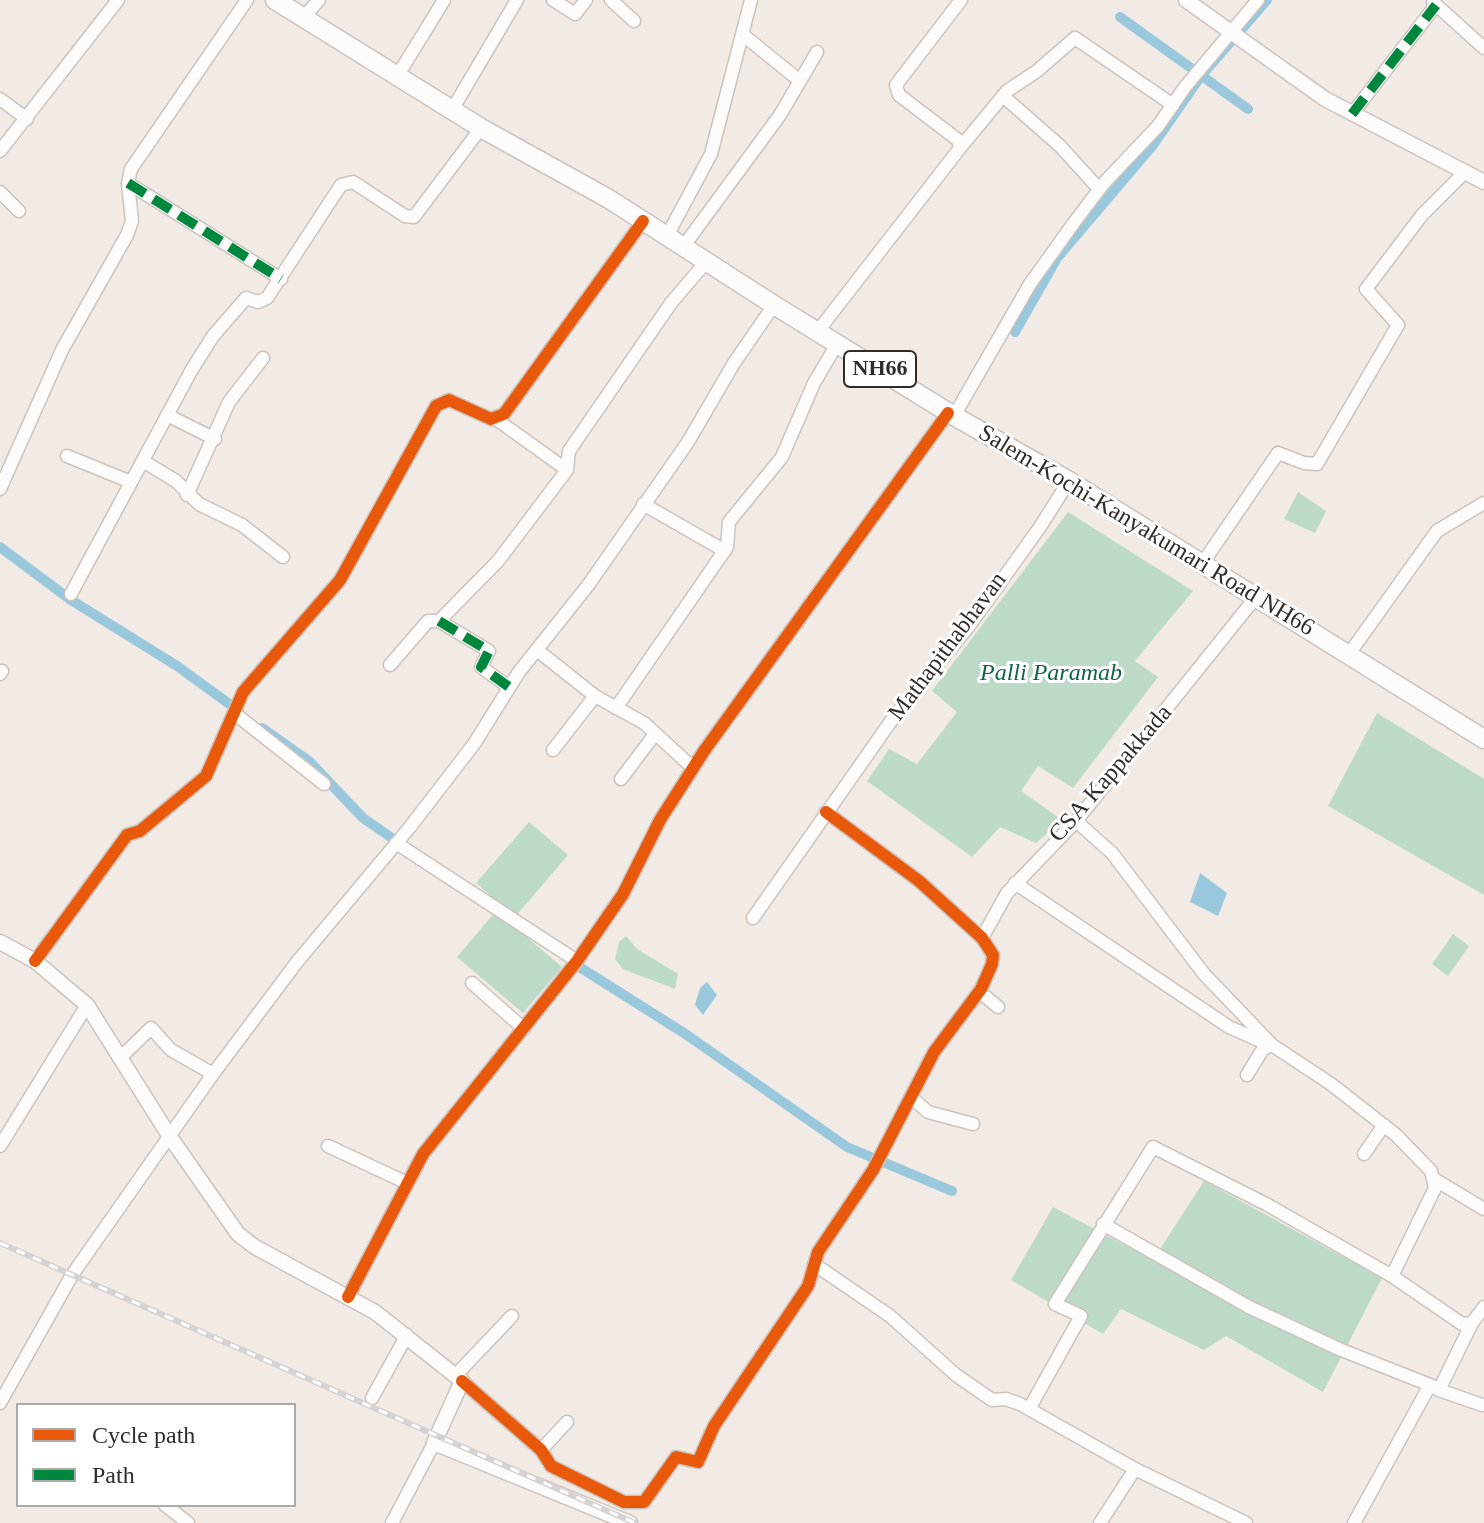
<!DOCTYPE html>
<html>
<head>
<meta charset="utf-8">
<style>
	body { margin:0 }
	#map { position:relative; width:1484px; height:1523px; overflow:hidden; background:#f2eae5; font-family:Georgia,serif }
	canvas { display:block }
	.legend { position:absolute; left:16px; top:1403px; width:280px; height:104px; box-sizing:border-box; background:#fff; border:2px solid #adaba9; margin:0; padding:10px 14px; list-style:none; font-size:24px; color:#322c28 }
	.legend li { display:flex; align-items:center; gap:16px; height:40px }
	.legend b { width:40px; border:2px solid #adaba9 }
</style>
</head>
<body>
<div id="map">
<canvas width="1484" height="1523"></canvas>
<ul class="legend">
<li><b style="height:10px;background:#e8590c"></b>Cycle path</li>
<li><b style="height:10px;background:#00873e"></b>Path</li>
</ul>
</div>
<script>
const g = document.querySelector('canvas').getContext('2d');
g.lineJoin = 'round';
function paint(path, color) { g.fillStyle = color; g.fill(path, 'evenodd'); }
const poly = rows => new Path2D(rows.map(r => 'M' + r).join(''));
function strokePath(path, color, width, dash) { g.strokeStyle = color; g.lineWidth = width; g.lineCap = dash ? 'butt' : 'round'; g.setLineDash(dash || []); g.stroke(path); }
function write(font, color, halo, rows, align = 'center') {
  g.font = font + ' Georgia,serif'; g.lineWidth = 6; g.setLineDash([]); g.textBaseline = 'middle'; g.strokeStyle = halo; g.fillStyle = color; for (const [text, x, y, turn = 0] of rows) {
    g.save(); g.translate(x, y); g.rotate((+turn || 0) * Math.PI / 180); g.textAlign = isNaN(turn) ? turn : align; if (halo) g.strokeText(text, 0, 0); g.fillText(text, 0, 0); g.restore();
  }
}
paint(poly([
	[1298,492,1326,511,1315,533,1284,519],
	[1068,512,1193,591,1135,661,1158,677,1073,788,1038,766,1021,791,1062,820,1036,843,1000,827,972,857,867,781,889,749,917,764,957,712,932,691],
	[1377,713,1484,779,1484,895,1328,806],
	[529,822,568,855,515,917,476,883],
	[496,911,562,967,523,1013,457,957],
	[1453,934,1469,946,1448,976,1432,964],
	[626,936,637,949,678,974,675,989,623,969,615,959,619,942],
	[1204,1181,1382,1278,1323,1392,1226,1336,1204,1350,1121,1309,1103,1334,1011,1280,1053,1207,1153,1260]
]), '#bddac8');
paint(poly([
	[1200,873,1227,893,1218,916,1190,902],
	[707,982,717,995,703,1015,695,1005,700,988]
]), '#99c8dd');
strokePath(poly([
	[1120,17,1248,109],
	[1015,332,1057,258,1153,145,1201,76,1267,0],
	[0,547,71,600,177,666,239,711],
	[262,728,309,761,363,818,402,845],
	[570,961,687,1035,847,1147,952,1191]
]), '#99c8dd', 10);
const minor = poly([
	[553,0,575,14,586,0],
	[611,0,634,21],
	[1433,2,1484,48],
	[303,18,319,0],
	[742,34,800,81],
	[398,75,444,0],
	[1003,96,1060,146,1099,189],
	[0,99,27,119],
	[452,110,517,0],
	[1352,114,1436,5],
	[960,148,1007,91,1037,71,1075,38,1173,105],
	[0,151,118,0],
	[128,183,281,279],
	[0,192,19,211],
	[667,236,711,154,751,0],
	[683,247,780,115,817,52],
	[818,331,960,148,958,140,899,95,896,85,961,0],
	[167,415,215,439],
	[954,416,1030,284,1073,224,1104,183,1158,126,1185,87,1258,0],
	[67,456,131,482],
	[143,461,176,481,199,504,242,525,283,557],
	[567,470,569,451,671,303,706,262],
	[0,489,62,350,127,235,132,221,128,183,131,169,247,0],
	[187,495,229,402,263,358],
	[643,504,725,551],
	[1202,564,1278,453,1304,463,1317,464,1398,325,1366,289,1422,215,1466,171],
	[71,594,191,371,213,336,246,298,258,302,267,298,341,185,353,182,405,216,414,217,481,128],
	[439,621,489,651,481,667,509,687],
	[537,650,595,696,644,723,693,768],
	[1349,654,1437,531,1484,503],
	[390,665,428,621,439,621,498,561,567,470,496,419],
	[0,674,2,671],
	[616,708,727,547,729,522,782,457,814,383,837,344],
	[234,713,324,784],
	[553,750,595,696],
	[621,779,655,734],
	[1076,821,1112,853,1204,974,1272,1045,1331,1084,1396,1135,1431,1171,1435,1188,1392,1276,1462,1324,1472,1323,1484,1307],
	[396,843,577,961],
	[1015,883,1229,1027,1265,1043],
	[753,918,896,714,969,626,1040,527,1069,481],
	[982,938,1007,893,1076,821,1256,597],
	[35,961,127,835,140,831,206,776,243,692,340,580,436,406,449,400,491,419,504,414,643,221],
	[472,983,524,1029],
	[979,991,998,1007],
	[213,1074,297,962,410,827,474,744,519,672,589,584,688,442,734,363,774,305],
	[1247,1075,1263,1049,1272,1045],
	[911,1097,928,1112,973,1124],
	[0,1146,87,1005],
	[328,1146,407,1183],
	[1364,1154,1384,1125],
	[1434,1179,1484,1209],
	[1103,1224,1249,1307,1339,1349,1430,1385],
	[814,1264,890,1316,956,1375,992,1400,1006,1399,1020,1404,1135,1469,1246,1523],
	[348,1297,423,1154,577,961,623,894,660,820,704,751,948,413],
	[455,1376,512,1316],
	[462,1381,541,1450,551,1466,624,1502,644,1502,676,1457,698,1462,714,1426,808,1286,818,1252,873,1170,934,1052,981,989,992,964,993,955,982,938,919,881,826,812],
	[1439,1390,1482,1405],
	[372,1398,407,1335],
	[0,1403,72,1275,213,1074,171,1050,151,1028,121,1057],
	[1029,1409,1081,1316,1055,1304,1153,1147,1266,1204,1392,1276],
	[541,1450,567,1422],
	[165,1505,188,1523],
	[392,1523,434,1443],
	[1100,1523,1135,1469],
	[1354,1523,1430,1385,1439,1390,1472,1323]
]);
const major = poly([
	[1186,0,1325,99,1484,182],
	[0,942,35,961,87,1005,170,1137,238,1234,255,1247,375,1312,462,1381,434,1443,630,1523]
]);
const highway = poly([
	[275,0,481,128,609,199,774,305,954,416,1069,481,1484,739]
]);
strokePath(minor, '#cac3bf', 15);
strokePath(major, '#cac3bf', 17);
strokePath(highway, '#cac3bf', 21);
strokePath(minor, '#fdfcfb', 12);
strokePath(major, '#fdfcfb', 14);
strokePath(highway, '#fdfcfb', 18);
const rail = poly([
	[0,1243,635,1523]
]);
strokePath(rail, '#d5d2d1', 6);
strokePath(rail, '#fff', 3, [9]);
strokePath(poly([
	[1352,114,1436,5],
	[128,183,281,279],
	[439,621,489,651,481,667,509,687]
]), '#00873e', 10, [20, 10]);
strokePath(poly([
	[35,961,127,835,140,831,206,776,243,692,340,580,436,406,449,400,491,419,504,414,643,221],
	[348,1297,423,1154,577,961,623,894,660,820,704,751,948,413],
	[462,1381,541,1450,551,1466,624,1502,644,1502,676,1457,698,1462,714,1426,808,1286,818,1252,873,1170,934,1052,981,989,992,964,993,955,982,938,919,881,826,812]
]), '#e8590c', 12);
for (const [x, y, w] of [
	[880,369,72]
]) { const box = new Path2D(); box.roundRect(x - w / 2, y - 18, w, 36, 6); g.fillStyle = '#fff'; g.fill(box); strokePath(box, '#322c28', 2); }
write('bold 22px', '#322c28', null, [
	["NH66",880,369]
]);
write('24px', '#322c28', '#fff', [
	["Salem-Kochi-Kanyakumari Road NH66",1146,531,31],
	["Mathapithabhavan",948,647,-53],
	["CSA Kappakkada",1111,774,-49]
]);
write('italic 24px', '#106447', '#fff', [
	["Palli Paramab",1051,674]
]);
</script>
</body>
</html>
